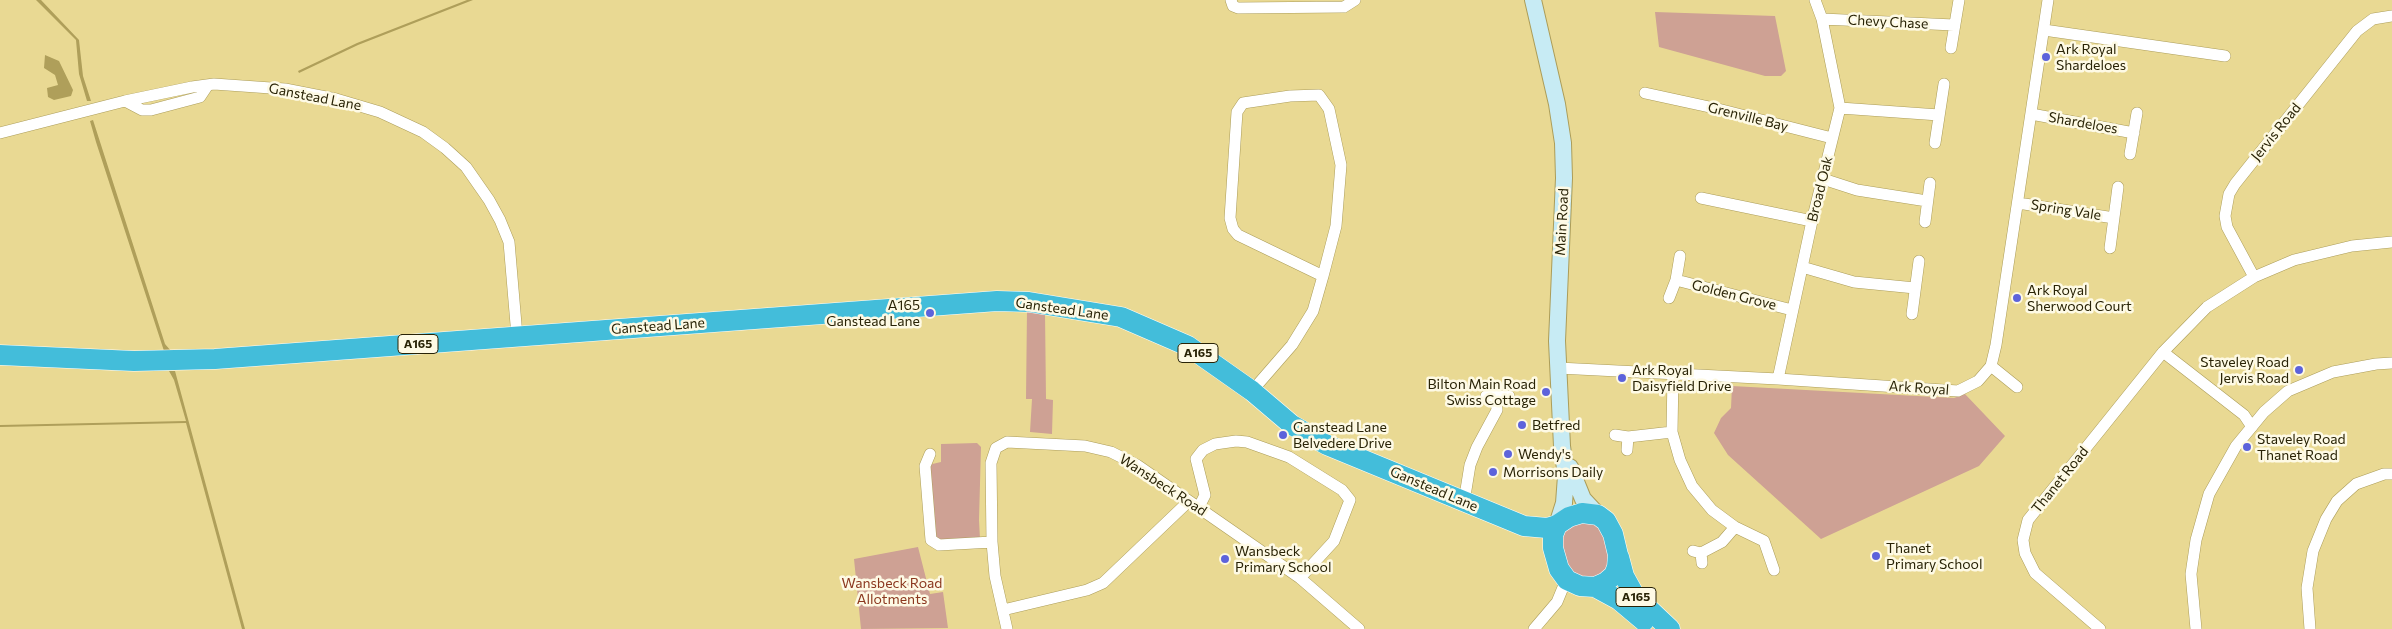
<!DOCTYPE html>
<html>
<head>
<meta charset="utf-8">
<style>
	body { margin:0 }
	canvas { display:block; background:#e9d993 }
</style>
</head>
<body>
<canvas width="2392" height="629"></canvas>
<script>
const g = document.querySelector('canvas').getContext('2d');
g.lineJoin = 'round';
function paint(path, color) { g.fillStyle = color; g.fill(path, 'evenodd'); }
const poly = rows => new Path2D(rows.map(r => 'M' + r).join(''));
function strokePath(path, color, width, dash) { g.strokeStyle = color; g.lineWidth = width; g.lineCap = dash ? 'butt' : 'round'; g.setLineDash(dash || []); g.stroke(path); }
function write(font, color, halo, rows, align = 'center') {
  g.font = font + ' Commissioner,sans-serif'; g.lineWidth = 5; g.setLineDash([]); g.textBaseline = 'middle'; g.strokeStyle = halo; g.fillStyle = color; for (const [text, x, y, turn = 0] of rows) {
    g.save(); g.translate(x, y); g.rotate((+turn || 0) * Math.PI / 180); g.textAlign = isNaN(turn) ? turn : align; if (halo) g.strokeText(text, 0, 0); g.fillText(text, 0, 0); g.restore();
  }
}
paint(poly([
	[1655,12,1775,16,1786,71,1781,76,1765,76,1659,47],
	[1027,309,1045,312,1046,399,1053,400,1052,434,1030,432,1032,399,1026,399],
	[1732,386,1954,398,1965,394,2005,436,1979,466,1821,539,1728,455,1714,433,1721,418,1731,408],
	[977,443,981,447,979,520,980,539,944,540,936,538,928,465,941,462,941,444],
	[1578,518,1602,527,1611,563,1600,576,1578,579,1562,562,1559,537],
	[918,547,930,594,943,592,948,628,861,629,854,559]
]), '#cea194');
paint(poly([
	[36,0,41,0,79,40,83,76,91,101,87,101,79,74,76,40],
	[467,0,473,0,358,45,299,73,298,71,357,43],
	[45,55,59,61,73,90,71,96,54,100,48,97,47,88,58,85,55,75,44,68],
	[93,120,165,344,171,351,164,351,96,142,90,121],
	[169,371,175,371,245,629,242,629,186,423,0,427,0,425,186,421,174,380]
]), '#af9f5a');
const street = poly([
	[1231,0,1233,6,1238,8,1344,7,1355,0],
	[1822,19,1954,25],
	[2044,30,2225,56],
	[1951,48,1959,0],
	[1645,93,1714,108,1832,138],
	[125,101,142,110,151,110,200,97,208,85],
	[1840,108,1939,115],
	[2031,114,2134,133],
	[0,133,125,101,192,87,214,84,285,89,336,99,380,112,423,132,445,148,466,167,489,200,500,220,509,242,517,336],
	[1935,143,1944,84],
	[2130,154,2137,113],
	[1823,179,1857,190,1927,201],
	[1701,198,1812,221],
	[2018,203,2114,218],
	[1925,222,1930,183],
	[2110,248,2118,187],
	[1802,267,1854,282,1915,288],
	[2254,277,2227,227,2225,216,2229,194,2235,184,2357,31,2373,19,2392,16],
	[1676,280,1792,310],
	[1669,298,1676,280,1680,256],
	[1912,314,1919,261],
	[2163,352,2244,415,2252,427],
	[1991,366,2017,387],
	[1558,368,1778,379,1958,391,1978,381,1991,366,1996,345,2048,0],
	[1673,375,1672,432,1680,460,1692,486,1712,510,1735,527,1764,541,1774,570],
	[1778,379,1812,221,1840,108,1822,19,1815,0],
	[1252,391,1292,345,1313,311,1323,276,1336,226,1341,165,1329,109,1319,95,1290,96,1243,103,1237,112,1230,218,1233,229,1238,235,1323,276],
	[1486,396,1509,396],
	[1615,435,1628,437,1627,450],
	[1628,437,1672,432],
	[930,454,925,466,931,540,939,545,992,542],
	[1464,502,1470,465,1477,447,1497,410,1496,397],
	[1199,507,1205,495,1196,459,1203,450,1215,444,1236,441,1247,442,1289,457,1342,490,1350,500,1334,541,1300,578],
	[1693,551,1701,553,1702,563],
	[1701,553,1722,542,1735,527],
	[1003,610,1087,590,1103,583,1189,501],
	[1007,629,995,576,992,542,991,463,996,448,1007,442,1085,446,1111,452,1137,465,1300,578,1359,629],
	[1534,629,1557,602,1564,585,1562,576],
	[2100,629,2035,573,2025,553,2023,540,2028,520,2163,352,2207,307,2254,277,2294,260,2352,246,2392,242],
	[2196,629,2191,574,2196,540,2209,494,2236,446,2264,412,2288,391,2333,372,2376,364,2392,363],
	[2310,629,2307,588,2313,551,2326,519,2337,501,2356,484,2384,474,2392,474]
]);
const secondary = poly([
	[1533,0,1557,104,1563,143,1564,178,1557,341,1562,446,1566,476,1564,503,1557,525],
	[1570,467,1583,499,1598,515]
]);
const highway = poly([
	[0,355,134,361,215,359,997,301,1029,302,1121,317,1188,346,1252,391,1292,425,1327,445,1524,526,1547,528,1557,525],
	[1582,513,1598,515,1606,521,1613,534,1618,555,1617,567,1614,575,1606,582,1595,587,1580,586,1567,580,1559,569,1553,548,1553,535,1557,525,1569,517,1582,513],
	[1619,557,1624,576,1635,596,1670,629],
	[1595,587,1619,600,1644,621]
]);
strokePath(street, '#ac9d59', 12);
strokePath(secondary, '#ac9d59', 18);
strokePath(highway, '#fff', 21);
strokePath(street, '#fff', 11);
strokePath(secondary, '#c7ebf4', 16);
strokePath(highway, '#43bdda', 20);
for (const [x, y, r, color] of [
	[2046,57,5,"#5d63db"],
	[2017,298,5,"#5d63db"],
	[930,313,5,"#5d63db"],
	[2299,370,5,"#5d63db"],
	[1622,378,5,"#5d63db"],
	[1546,392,5,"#5d63db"],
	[1522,425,5,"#5d63db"],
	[1283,435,5,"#5d63db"],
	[2247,447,5,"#5d63db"],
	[1508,454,5,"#5d63db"],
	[1493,472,5,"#5d63db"],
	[1876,556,5,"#5d63db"],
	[1225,559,5,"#5d63db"]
]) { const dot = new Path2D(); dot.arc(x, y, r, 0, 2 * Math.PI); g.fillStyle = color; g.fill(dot); strokePath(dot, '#fefae5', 2); }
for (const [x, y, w] of [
	[418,344,40],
	[1198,353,40],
	[1636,597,40]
]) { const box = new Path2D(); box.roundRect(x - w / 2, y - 9.5, w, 19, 4); g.fillStyle = '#fefae5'; g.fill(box); strokePath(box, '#292306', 1); }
write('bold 12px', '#292306', null, [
	["A165",418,344],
	["A165",1198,353],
	["A165",1636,597]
]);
write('14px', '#292306', '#fefae5', [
	["Chevy Chase",1888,22,3],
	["Ganstead Lane",315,97,11],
	["Grenville Bay",1748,117,14],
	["Shardeloes",2083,123,10],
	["Jervis Road",2276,132,-51],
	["Broad Oak",1820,189,-76],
	["Spring Vale",2066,210,9],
	["Main Road",1562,222,-87],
	["Golden Grove",1734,295,14],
	["Ganstead Lane",1062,309,8],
	["Ganstead Lane",658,326,-4],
	["Ark Royal",1919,388,4],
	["Thanet Road",2060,480,-51],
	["Wansbeck Road",1163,485,33],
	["Ganstead Lane",1434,489,23]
]);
write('14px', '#292306', '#fefae5', [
	["Ark Royal",2056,49],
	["Shardeloes",2056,65],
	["Ark Royal",2027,290],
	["Sherwood Court",2027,306],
	["A165",920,305,"right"],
	["Ganstead Lane",920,321,"right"],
	["Staveley Road",2289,362,"right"],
	["Jervis Road",2289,378,"right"],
	["Ark Royal",1632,370],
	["Daisyfield Drive",1632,386],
	["Bilton Main Road",1536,384,"right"],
	["Swiss Cottage",1536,400,"right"],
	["Betfred",1532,425],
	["Ganstead Lane",1293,427],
	["Belvedere Drive",1293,443],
	["Staveley Road",2257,439],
	["Thanet Road",2257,455],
	["Wendy's",1518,454],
	["Morrisons Daily",1503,472],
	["Thanet",1886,548],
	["Primary School",1886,564],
	["Wansbeck",1235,551],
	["Primary School",1235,567]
], 'left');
write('14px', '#8b371e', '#fefae5', [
	["Wansbeck Road",892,583],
	["Allotments",892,599]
]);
</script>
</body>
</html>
